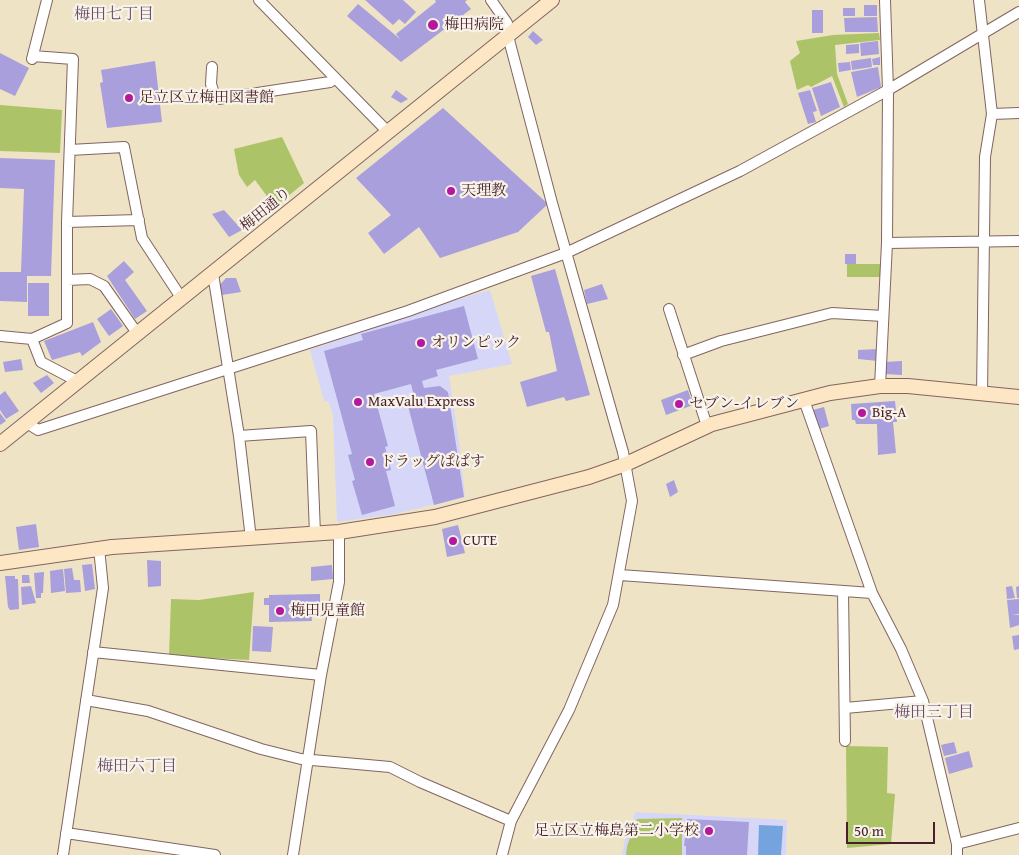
<!DOCTYPE html>
<html>
<head>
<meta charset="utf-8">
<style>
	body { margin:0 }
	#map { position:relative; width:1019px; height:855px; overflow:hidden; background:#eee3c5; font-family:"Gentium Book Plus",serif }
	canvas { display:block }
	.scale { position:absolute; left:846px; top:822px; width:89px; height:22px; box-sizing:border-box; border:2px solid #4a1f2b; border-top:0; padding-left:6px; font-size:15px; line-height:18px; white-space:nowrap; color:#4a1f2b; -webkit-text-stroke:4px #f7f3e8; paint-order:stroke }
</style>
</head>
<body>
<div id="map">
<canvas width="1019" height="855"></canvas>
<div class="scale">50 m</div>
</div>
<script>
const g = document.querySelector('canvas').getContext('2d');
g.lineJoin = 'round';
function paint(path, color) { g.fillStyle = color; g.fill(path, 'evenodd'); }
const poly = rows => new Path2D(rows.map(r => 'M' + r).join(''));
function strokePath(path, color, width, dash) { g.strokeStyle = color; g.lineWidth = width; g.lineCap = dash ? 'butt' : 'round'; g.setLineDash(dash || []); g.stroke(path); }
function write(font, color, halo, rows, align = 'center') {
  g.font = font + ' "Gentium Book Plus","Noto Serif JP",serif'; g.lineWidth = 4.5; g.setLineDash([]); g.textBaseline = 'middle'; g.strokeStyle = halo; g.fillStyle = color; for (const [text, x, y, turn = 0] of rows) {
    g.save(); g.translate(x, y); g.rotate((+turn || 0) * Math.PI / 180); g.textAlign = isNaN(turn) ? turn : align; if (halo) g.strokeText(text, 0, 0); g.fillText(text, 0, 0); g.restore();
  }
}
paint(poly([
	[490,290,512,364,449,376,459,442,465,497,395,514,337,522,333,416,329,402,324,401,310,350,415,312],
	[635,812,787,820,786,855,622,855,625,838,630,835]
]), '#d6d7f8');
paint(poly([
	[879,33,880,40,835,45,837,74,848,104,844,107,832,76,811,87,808,85,797,90,790,61,800,53,796,41,833,35],
	[0,105,62,110,60,153,0,151],
	[282,137,304,183,275,207,255,180,247,187,239,175,234,149],
	[847,264,880,264,880,277,847,277],
	[254,592,249,660,169,656,171,599,199,600],
	[846,746,888,747,887,793,895,794,891,844,847,848],
	[682,818,682,855,626,855,627,846,637,819]
]), '#acc368');
paint(poly([
	[759,825,783,826,781,855,758,855]
]), '#74a3de');
paint(poly([
	[365,0,403,0,416,12,405,24,399,19,393,25],
	[435,0,467,0,465,2,471,9,401,62,347,16,358,4,400,39,396,34,436,2],
	[864,5,877,5,877,16,864,16],
	[843,8,855,8,855,16,843,16],
	[812,10,823,10,823,33,812,33],
	[877,17,878,32,845,32,844,18],
	[533,31,543,40,536,45,528,37],
	[878,41,879,54,861,56,860,43],
	[859,44,859,53,846,54,846,45],
	[0,53,29,68,15,96,0,89],
	[880,57,880,65,873,65,872,59],
	[871,58,872,67,852,70,851,61],
	[155,61,162,122,107,128,100,83,103,82,101,70],
	[850,62,851,70,839,72,838,63],
	[878,67,881,87,857,97,851,72],
	[831,82,840,107,821,116,812,88],
	[396,90,408,99,401,103,391,97],
	[810,90,817,111,813,112,816,122,808,124,798,93],
	[443,108,548,204,518,232,440,258,419,227,384,254,368,233,391,215,356,178],
	[0,158,55,160,51,276,27,276,27,302,0,301,0,272,21,272,24,189,0,188],
	[224,210,242,230,229,237,212,214],
	[845,254,856,254,856,264,845,264],
	[124,261,134,272,125,280,147,311,135,319,107,276],
	[555,269,590,395,566,401,564,397,527,407,520,382,557,371,549,332,546,332,531,276],
	[226,278,236,278,241,292,222,295,218,287],
	[28,283,49,283,49,316,28,316],
	[602,284,608,299,587,304,584,290],
	[464,306,478,359,436,370,438,376,422,381,424,388,440,386,448,392,464,497,434,505,408,406,416,404,411,384,374,394,388,446,385,447,391,470,386,471,395,506,362,515,352,481,355,480,348,455,352,454,324,351,363,340,361,334],
	[111,309,123,326,109,336,97,319],
	[93,322,101,342,82,356,80,352,52,360,44,341],
	[879,349,878,361,858,359,858,350],
	[21,359,23,370,5,372,3,362],
	[902,361,902,375,884,374,884,362],
	[47,375,54,383,41,393,33,383],
	[688,390,693,405,666,415,661,400],
	[5,391,19,411,6,419,0,410,0,395],
	[895,401,897,422,893,422,896,453,878,455,877,424,856,424,855,420,852,420,851,404],
	[824,407,829,426,819,429,813,410],
	[0,413,6,421,0,425],
	[674,480,678,492,670,497,666,484],
	[36,524,39,547,19,550,16,527],
	[458,525,465,553,447,557,442,529],
	[147,560,161,561,161,586,148,587],
	[92,564,95,589,85,591,82,565],
	[332,565,333,579,311,581,311,567],
	[72,568,74,580,80,580,81,592,66,593,64,569],
	[63,569,65,591,51,593,50,571],
	[44,572,43,593,41,593,41,598,36,598,34,573],
	[22,575,29,575,30,583,22,583],
	[5,576,15,576,15,579,18,579,19,609,10,610,8,607],
	[31,586,36,603,22,605,21,587],
	[1012,586,1015,598,1007,599,1006,587],
	[1019,586,1019,598,1017,598,1016,587],
	[320,594,320,609,311,610,312,621,269,622,269,605,264,605,264,598,269,598,269,595],
	[1019,599,1019,614,1012,615,1019,615,1019,625,1010,628,1007,600],
	[253,626,273,627,271,652,252,651],
	[1019,635,1019,649,1014,650,1012,636],
	[954,742,957,753,944,756,941,745],
	[969,751,973,767,949,774,945,758],
	[687,819,749,822,747,855,686,855,686,846,684,846]
]), '#a89fdc');
const street = poly([
	[259,0,388,132],
	[491,0,507,23,508,36,552,203,623,452,632,501,613,605,569,710,511,821,502,855],
	[979,0,992,114,985,157,982,395],
	[32,59,47,0],
	[212,67,211,84,215,97,218,99,330,82,335,78],
	[992,114,1019,113],
	[70,150,124,147,142,238,182,299],
	[67,222,139,220],
	[887,243,1019,241],
	[213,274,239,436,251,539],
	[67,280,90,279,104,286,137,333],
	[669,309,707,426],
	[0,336,32,339,41,362,79,382],
	[32,339,67,323,67,222,73,59,33,56],
	[683,355,721,341,832,313,883,316],
	[880,386,887,243,888,90,885,0],
	[804,400,872,593,901,649,923,701,957,844,957,855],
	[27,423,38,430,408,311,566,253,740,171,888,90,1019,12],
	[239,436,311,431,315,534],
	[620,575,872,593],
	[843,591,845,741],
	[93,652,321,675],
	[86,700,148,711,261,749,301,759,390,767,420,782,511,821],
	[845,708,923,701],
	[66,833,215,855],
	[957,844,1019,828],
	[63,855,103,588,99,548],
	[293,855,321,675,339,582,339,532]
]);
const secondary = poly([
	[0,444,552,0],
	[0,563,112,547,339,532,435,517,589,477,626,464,712,424,830,393,880,386,908,386,1019,397]
]);
strokePath(street, '#836461', 12);
strokePath(secondary, '#836461', 16);
strokePath(street, '#fff', 10);
strokePath(secondary, '#fce6c4', 14);
for (const [x, y, r, color] of [
	[433,25,6,"#b5179e"],
	[129,98,5,"#b5179e"],
	[451,191,5,"#b5179e"],
	[421,343,5,"#b5179e"],
	[358,402,5,"#b5179e"],
	[679,404,5,"#b5179e"],
	[862,413,5,"#b5179e"],
	[370,462,5,"#b5179e"],
	[453,541,5,"#b5179e"],
	[280,611,5,"#b5179e"],
	[709,831,5,"#b5179e"]
]) { const dot = new Path2D(); dot.arc(x, y, r, 0, 2 * Math.PI); g.fillStyle = color; g.fill(dot); strokePath(dot, '#f7f3e8', 2); }
write('15px', '#4a1f2b', '#f7f3e8', [
	["梅田病院",444,25],
	["足立区立梅田図書館",139,98],
	["天理教",461,191],
	["オリンピック",431,343],
	["MaxValu Express",368,402],
	["セブン-イレブン",689,404],
	["Big-A",872,413],
	["ドラッグぱぱす",380,462],
	["CUTE",463,541],
	["梅田児童館",290,611],
	["足立区立梅島第二小学校",699,831,"right"]
], 'left');
write('15px', '#4a1f2b', '#f7f3e8', [
	["梅田通り",266,210,-39]
]);
write('16px', '#6b4c69', '#f7f3e8', [
	["梅田七丁目",114,15],
	["梅田三丁目",934,713],
	["梅田六丁目",137,767]
]);
</script>
</body>
</html>
